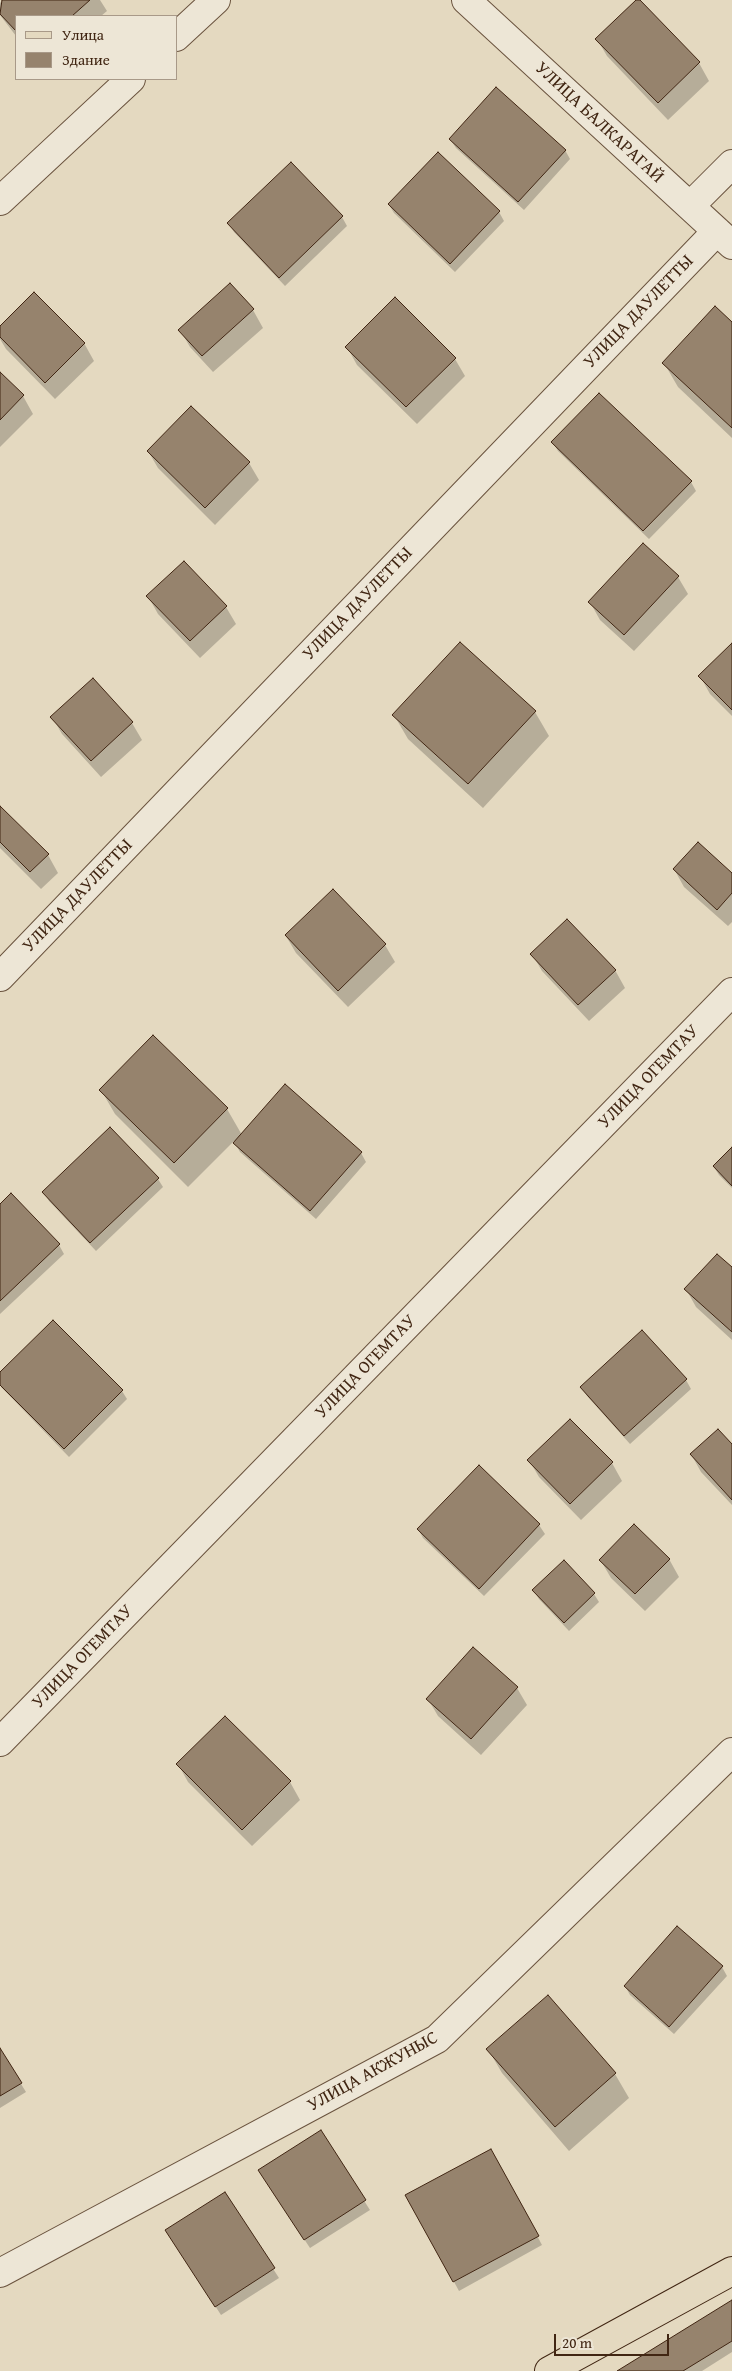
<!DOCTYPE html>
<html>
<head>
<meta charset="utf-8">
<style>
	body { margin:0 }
	#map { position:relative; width:732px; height:2371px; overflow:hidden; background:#e4d9c0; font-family:"Gentium Book Plus",serif }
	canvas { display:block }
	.legend { position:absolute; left:15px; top:15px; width:162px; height:65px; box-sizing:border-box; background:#ede6d6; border:1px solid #a89988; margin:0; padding:6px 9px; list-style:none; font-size:15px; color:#412613 }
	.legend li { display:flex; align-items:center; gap:10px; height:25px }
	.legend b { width:25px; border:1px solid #a89988 }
	.scale { position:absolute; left:554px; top:2334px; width:115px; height:22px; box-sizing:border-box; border:2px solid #412613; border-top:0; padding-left:6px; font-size:15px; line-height:18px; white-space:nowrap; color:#412613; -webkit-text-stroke:4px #ede6d6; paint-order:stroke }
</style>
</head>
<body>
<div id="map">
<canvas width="732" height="2371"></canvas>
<ul class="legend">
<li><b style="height:6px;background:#e4d9c0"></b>Улица</li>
<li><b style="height:14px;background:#96836d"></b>Здание</li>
</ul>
<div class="scale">20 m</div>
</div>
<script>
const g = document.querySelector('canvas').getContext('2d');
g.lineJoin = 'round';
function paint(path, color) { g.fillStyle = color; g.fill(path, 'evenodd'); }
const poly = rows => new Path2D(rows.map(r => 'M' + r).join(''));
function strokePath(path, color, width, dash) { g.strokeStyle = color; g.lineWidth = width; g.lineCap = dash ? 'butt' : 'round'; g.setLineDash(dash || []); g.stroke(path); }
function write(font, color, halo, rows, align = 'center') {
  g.font = font + ' "Gentium Book Plus",serif'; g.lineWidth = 4; g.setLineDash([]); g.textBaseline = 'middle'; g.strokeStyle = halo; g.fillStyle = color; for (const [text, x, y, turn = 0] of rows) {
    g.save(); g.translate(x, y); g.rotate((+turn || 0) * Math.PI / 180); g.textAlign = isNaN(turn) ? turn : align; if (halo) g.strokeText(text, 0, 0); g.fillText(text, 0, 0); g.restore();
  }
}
paint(poly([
	[3,0,100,0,107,11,101,16,16,16,16,36,0,15,0,3],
	[638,0,699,63,709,81,668,120,607,56,597,39],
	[450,139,565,150,570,159,524,210,456,148],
	[291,164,342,217,347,226,285,286,234,232,229,224],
	[389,205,499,212,504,221,455,272,394,213],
	[230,285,253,310,263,328,213,372,190,347,180,330],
	[732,324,732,438,678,387,664,363],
	[0,328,84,343,94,361,55,399,6,349,0,339],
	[347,347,455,359,465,376,417,424,357,365],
	[0,374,23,396,33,414,0,447],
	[553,443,691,482,696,491,649,539,558,451],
	[148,451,249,463,259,480,215,525,158,468],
	[678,577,688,594,634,651,600,620,590,602],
	[148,596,226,607,236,624,200,658,158,614],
	[732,644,732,716,710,694,700,676],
	[535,712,549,736,483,808,408,739,394,715],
	[52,717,132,723,142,740,101,777,62,734],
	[0,808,48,855,58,873,41,889,0,848],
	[674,869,732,875,732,922,728,926,684,887],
	[333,891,385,945,395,962,348,1007,296,953,286,936],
	[532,954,615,970,625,988,589,1021,542,971],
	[153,1037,227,1109,242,1135,285,1086,361,1153,366,1162,316,1219,240,1152,234,1141,188,1187,115,1114,101,1090],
	[732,1149,732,1188,719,1175,714,1167],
	[158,1179,163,1187,96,1251,49,1201,44,1192],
	[0,1205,59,1245,64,1254,0,1314],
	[732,1269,732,1340,696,1307,686,1289],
	[0,1374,122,1391,127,1399,69,1457,1,1387],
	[686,1380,691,1389,630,1444,587,1396,582,1388],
	[732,1446,732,1505,701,1472,691,1454],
	[529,1460,612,1463,622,1481,581,1520,539,1477],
	[479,1467,539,1525,545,1534,484,1596,423,1538,418,1529],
	[669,1559,679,1577,645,1611,611,1578,601,1561],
	[534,1591,594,1594,599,1602,569,1631,539,1599],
	[517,1688,527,1705,481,1755,438,1716,428,1699],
	[178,1764,290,1782,300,1800,252,1846,188,1782],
	[722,1967,727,1976,674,2034,630,1995,625,1986],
	[548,1997,615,2074,629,2098,569,2151,502,2073,488,2049],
	[0,2050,26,2092,0,2108],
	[320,2132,370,2210,310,2248,265,2180],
	[496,2159,542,2245,459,2291,407,2196],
	[225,2194,279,2278,221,2315,172,2239],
	[732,2301,732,2352,702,2371,620,2371]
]), '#0003');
const building = poly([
	[2,0,90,0,72,16,16,16,16,31,0,14,2,0],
	[636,0,640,0,700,62,658,103,595,39,636,0],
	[496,87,566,150,518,202,449,139,496,87],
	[438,152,500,211,450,264,388,204,438,152],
	[291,162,343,216,279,278,227,223,291,162],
	[230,283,254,309,202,356,178,330,230,283],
	[34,292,85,343,45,383,0,337,0,326,34,292],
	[395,297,456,358,406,407,345,347,395,297],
	[715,306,732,322,732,428,662,363,715,306],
	[0,372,24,395,0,420,0,372],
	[599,393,692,481,643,531,551,442,599,393],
	[191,406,250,462,205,508,147,451,191,406],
	[643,543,679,576,624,635,588,602,643,543],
	[184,561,227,606,190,641,146,596,184,561],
	[460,642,536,711,468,784,392,715,460,642],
	[732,643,732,710,698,676,732,643],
	[93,678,133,722,91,761,50,717,93,678],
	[0,806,49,854,30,872,0,842,0,806],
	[698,842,732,873,732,893,717,910,673,869,698,842],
	[333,889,386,944,338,991,285,935,333,889],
	[567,919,616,970,578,1005,530,954,567,919],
	[153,1035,228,1108,174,1163,99,1090,153,1035],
	[285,1084,362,1152,310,1211,233,1143,285,1084],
	[110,1127,159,1178,90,1243,42,1192,110,1127],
	[732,1147,732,1186,713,1166,732,1147],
	[11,1193,60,1244,0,1301,0,1204,11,1193],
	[717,1254,732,1267,732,1332,684,1289,717,1254],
	[53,1320,123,1390,64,1449,0,1385,0,1372,53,1320],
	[642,1330,687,1379,624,1436,580,1387,642,1330],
	[570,1419,613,1462,570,1504,527,1460,570,1419],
	[718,1429,732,1444,732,1500,690,1454,718,1429],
	[479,1465,540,1524,479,1589,417,1529,479,1465],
	[634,1524,670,1559,635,1594,599,1560,634,1524],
	[564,1560,595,1593,564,1623,532,1590,564,1560],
	[473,1647,518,1687,471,1739,426,1699,473,1647],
	[225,1716,291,1781,242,1830,176,1764,225,1716],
	[677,1926,723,1966,669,2027,624,1986,677,1926],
	[548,1995,616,2073,555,2127,486,2049,548,1995],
	[0,2048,22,2083,0,2096,0,2048],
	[321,2130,366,2200,304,2240,258,2170,321,2130],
	[491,2149,539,2236,453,2282,405,2195,491,2149],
	[225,2192,275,2268,215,2307,165,2230,225,2192],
	[732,2300,732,2341,683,2371,617,2371,732,2300]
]);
paint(building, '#96836d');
strokePath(building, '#412613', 1);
const minor = poly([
	[466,0,732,245],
	[176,37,216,0],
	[0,201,131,79],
	[690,206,732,164],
	[0,977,717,231],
	[0,1742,732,992],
	[0,2273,437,2039,732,1752]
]);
const major = poly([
	[549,2371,732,2271]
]);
strokePath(minor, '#6a533e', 30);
strokePath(major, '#412613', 30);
strokePath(minor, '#ede6d6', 28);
strokePath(major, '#e4d9c0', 28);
write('18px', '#412613', '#ede6d6', [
	["УЛИЦА БАЛКАРАГАЙ",599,123,43],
	["УЛИЦА ДАУЛЕТТЫ",639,312,-46],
	["УЛИЦА ДАУЛЕТТЫ",358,604,-46],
	["УЛИЦА ДАУЛЕТТЫ",78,896,-46],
	["УЛИЦА ОГЕМТАУ",649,1077,-46],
	["УЛИЦА ОГЕМТАУ",366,1367,-46],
	["УЛИЦА ОГЕМТАУ",83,1657,-46],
	["УЛИЦА АКЖУНЫС",373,2072,-29]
]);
</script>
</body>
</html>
